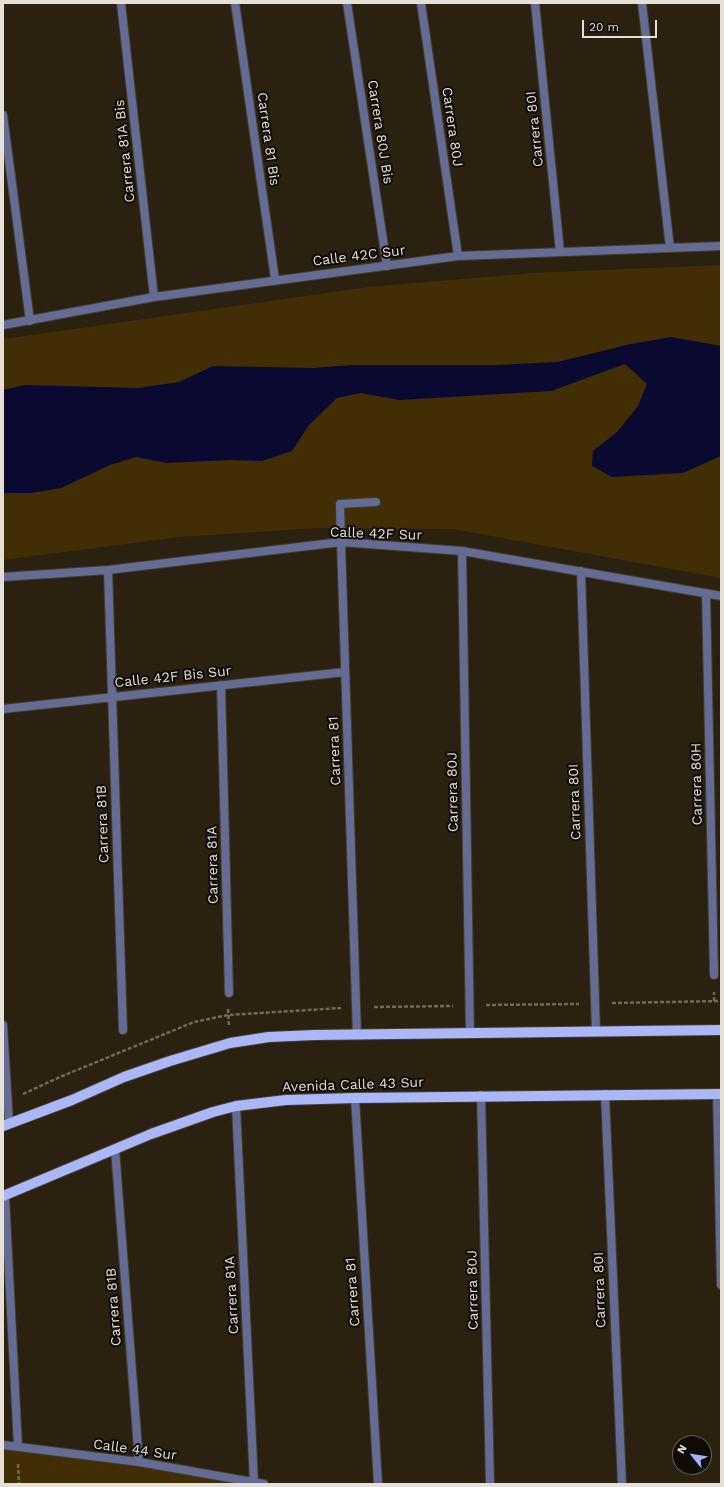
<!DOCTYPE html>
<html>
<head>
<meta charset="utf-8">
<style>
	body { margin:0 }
	#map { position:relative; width:724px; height:1487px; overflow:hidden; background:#2a2110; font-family:"Work Sans",sans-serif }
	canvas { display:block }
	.frame { position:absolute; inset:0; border:4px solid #e5dfd5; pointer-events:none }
	.north { position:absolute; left:672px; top:1435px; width:40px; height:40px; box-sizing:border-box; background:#0f0b05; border:1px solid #656058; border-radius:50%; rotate:300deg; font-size:11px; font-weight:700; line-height:16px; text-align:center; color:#e5dfd5 }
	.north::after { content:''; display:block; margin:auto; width:14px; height:18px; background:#a3b2fc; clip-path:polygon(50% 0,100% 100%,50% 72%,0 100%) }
	.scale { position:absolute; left:582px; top:20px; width:75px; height:18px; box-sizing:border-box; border:2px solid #e5dfd5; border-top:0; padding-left:5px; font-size:12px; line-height:14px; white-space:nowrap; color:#e5dfd5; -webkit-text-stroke:3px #0f0b05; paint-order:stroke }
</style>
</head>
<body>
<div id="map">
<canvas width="724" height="1487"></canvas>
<div class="frame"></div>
<div class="north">N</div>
<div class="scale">20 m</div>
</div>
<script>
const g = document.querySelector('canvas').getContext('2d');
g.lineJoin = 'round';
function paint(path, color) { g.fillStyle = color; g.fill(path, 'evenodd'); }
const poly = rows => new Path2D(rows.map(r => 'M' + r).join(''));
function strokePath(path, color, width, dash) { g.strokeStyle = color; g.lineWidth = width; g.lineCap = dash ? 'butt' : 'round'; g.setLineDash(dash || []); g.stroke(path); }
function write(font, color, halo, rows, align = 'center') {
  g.font = font + ' "Work Sans",sans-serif'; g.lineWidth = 4; g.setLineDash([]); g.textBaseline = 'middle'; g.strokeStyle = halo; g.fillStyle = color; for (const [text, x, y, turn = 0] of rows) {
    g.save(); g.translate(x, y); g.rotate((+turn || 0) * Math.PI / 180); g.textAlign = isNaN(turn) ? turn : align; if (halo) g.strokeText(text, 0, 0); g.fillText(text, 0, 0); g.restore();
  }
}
paint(poly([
	[721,265,721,578,453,529,318,528,180,537,3,560,3,339,368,287,532,273],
	[3,1445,264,1484,3,1484]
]), '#412e05');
paint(poly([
	[671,337,721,346,721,456,683,473,612,477,592,466,593,451,617,432,638,406,647,384,625,364,551,391,400,400,360,393,337,398,309,425,292,451,262,461,230,460,167,463,136,457,110,465,61,488,31,493,3,493,3,390,25,385,138,388,179,382,213,366,313,368,351,365,498,365,557,362,631,344]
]), '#0a0932');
const lane = poly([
	[341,542,340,504,376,502]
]);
const street = poly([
	[121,3,154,297],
	[235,3,275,279],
	[347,3,387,266],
	[421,3,458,256],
	[535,3,560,252],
	[642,3,670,248],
	[3,115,30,321],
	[3,325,154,297,458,256,721,246],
	[341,542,357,1035],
	[462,551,470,1034],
	[108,570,123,1030],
	[581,571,596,1032],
	[3,577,108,570,341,542,462,551,721,596],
	[706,593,714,975],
	[221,685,229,993],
	[3,709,345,672],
	[3,1025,9,1123],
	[605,1094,622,1484],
	[717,1094,721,1285],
	[481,1095,490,1484],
	[355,1098,378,1484],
	[236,1106,254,1483],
	[115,1149,139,1462],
	[5,1196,18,1447],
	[3,1445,139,1462,264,1484]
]);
const primary = poly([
	[3,1126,72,1100,124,1077,170,1061,230,1043,269,1037,314,1035,721,1030],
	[3,1196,151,1134,213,1112,236,1106,286,1100,355,1098,721,1094]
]);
strokePath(lane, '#443c2c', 10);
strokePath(street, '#443c2c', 10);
strokePath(primary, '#443c2c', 12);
strokePath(poly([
	[714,1001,714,992],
	[612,1003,721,1001],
	[486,1005,579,1004],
	[374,1007,453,1006],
	[228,1009,229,1026],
	[23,1094,60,1077,194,1022,228,1015,341,1008],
	[18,1464,19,1484]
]), '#71695a', 2.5, [4, 2]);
strokePath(lane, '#646c93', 8);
strokePath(street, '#646c93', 8);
strokePath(primary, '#aab7f9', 10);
write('14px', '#e5dfd5', '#0f0b05', [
	["Carrera 80J",452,127,82],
	["Carrera 80I",535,129,-96],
	["Carrera 80J Bis",380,132,81],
	["Carrera 81 Bis",268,139,82],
	["Carrera 81A Bis",125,151,-96],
	["Calle 42C Sur",359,256,-7],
	["Calle 42F Sur",376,534,2],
	["Calle 42F Bis Sur",173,677,-6],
	["Carrera 81",335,751,-92],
	["Carrera 80H",697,784,-91],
	["Carrera 80J",453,792,-91],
	["Carrera 80I",575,802,-92],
	["Carrera 81B",103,824,-92],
	["Carrera 81A",213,865,-91],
	["Avenida Calle 43 Sur",353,1085,-2],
	["Carrera 80J",473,1290,-91],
	["Carrera 80I",600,1290,-92],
	["Carrera 81",353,1292,-94],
	["Carrera 81A",232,1295,-93],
	["Carrera 81B",114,1307,-94],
	["Calle 44 Sur",135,1450,8]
]);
</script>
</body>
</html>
